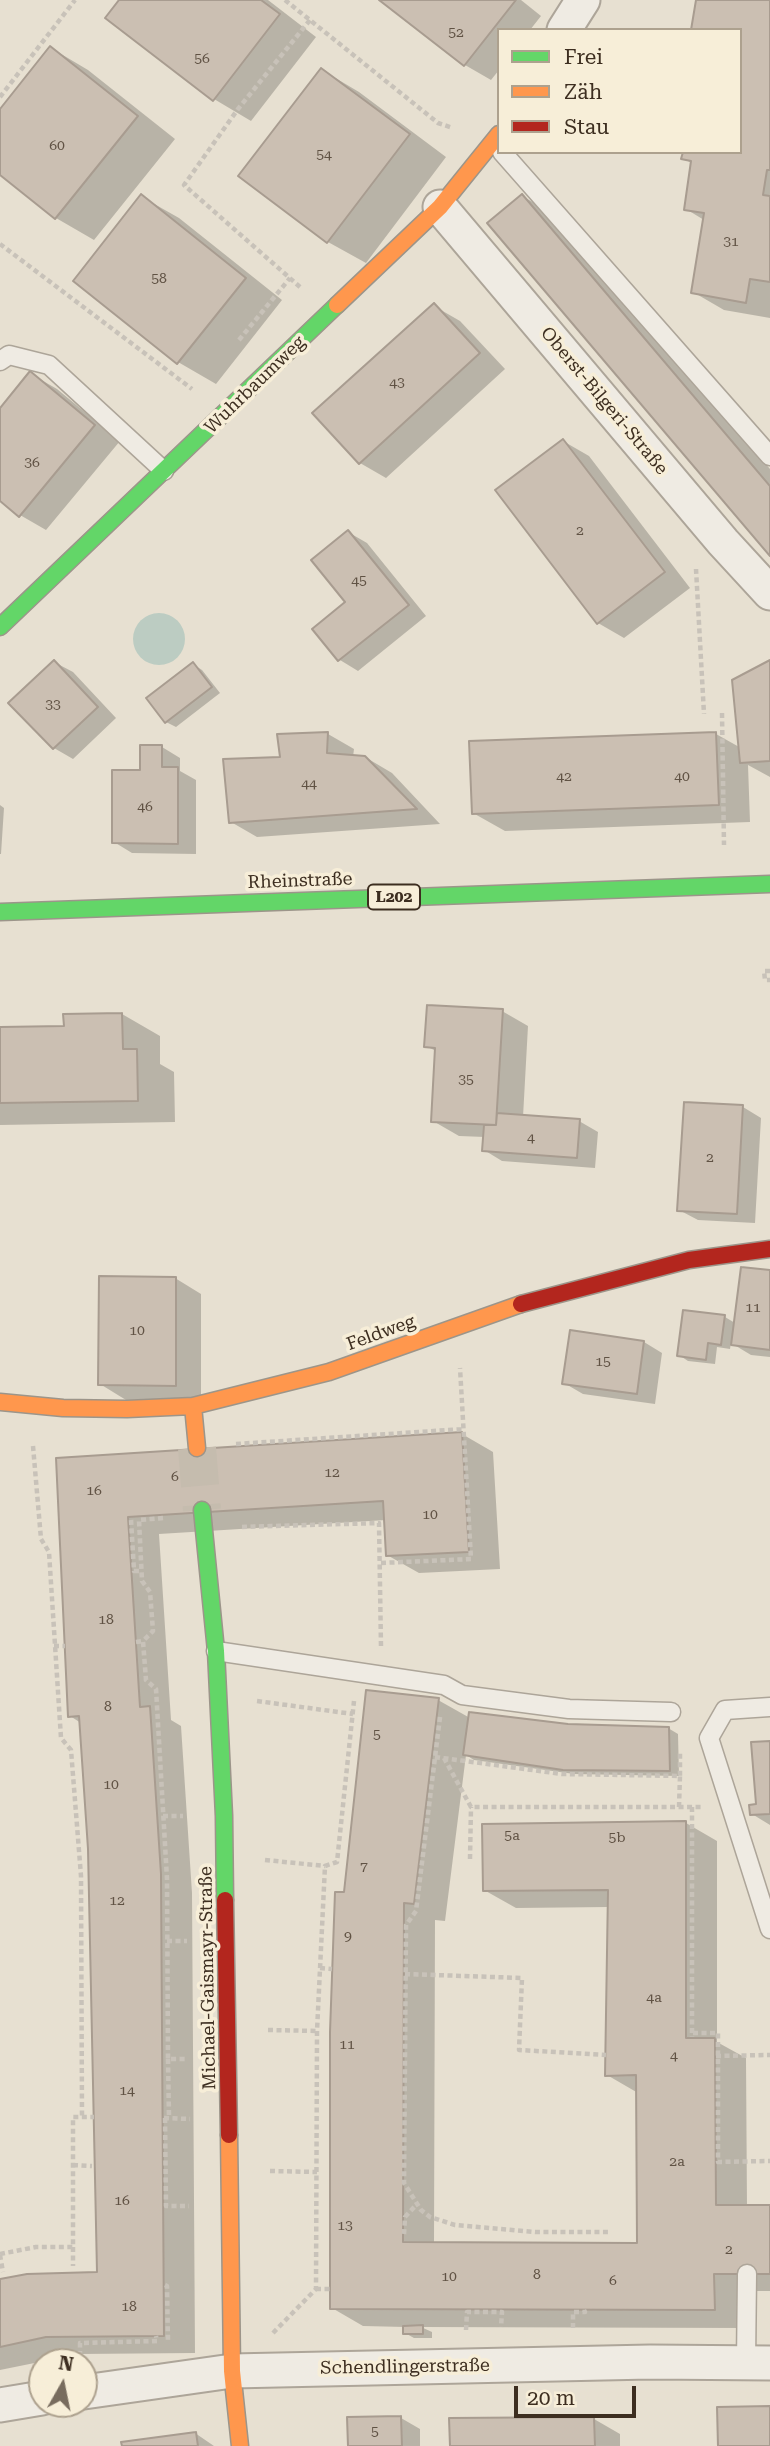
<!DOCTYPE html>
<html>
<head>
<meta charset="utf-8">
<style>
	body { margin:0 }
	#map { position:relative; width:770px; height:2446px; overflow:hidden; background:#e7e0d1; font-family:"Roboto Serif",serif }
	canvas { display:block }
	.legend { position:absolute; left:497px; top:28px; width:245px; height:126px; box-sizing:border-box; background:#f7eed8; border:2px solid #ada18e; margin:0; padding:9px 12px; list-style:none; font-size:21px; color:#3d2e20 }
	.legend li { display:flex; align-items:center; gap:14px; height:35px }
	.legend b { width:35px; border:2px solid #ada18e }
	.north { position:absolute; left:28px; top:2348px; width:70px; height:70px; box-sizing:border-box; background:#f7eed8; border:2px solid #ada18e; border-radius:50%; rotate:9deg; font-size:19px; font-weight:700; line-height:28px; text-align:center; color:#3d2e20 }
	.north::after { content:''; display:block; margin:auto; width:24px; height:32px; background:#786c5e; clip-path:polygon(50% 0,100% 100%,50% 72%,0 100%) }
	.scale { position:absolute; left:514px; top:2386px; width:122px; height:32px; box-sizing:border-box; border:4px solid #3d2e20; border-top:0; padding-left:9px; font-size:21px; line-height:24px; white-space:nowrap; color:#3d2e20; -webkit-text-stroke:5px #f7eed8; paint-order:stroke }
</style>
</head>
<body>
<div id="map">
<canvas width="770" height="2446"></canvas>
<ul class="legend">
<li><b style="height:9px;background:#63d668"></b>Frei</li>
<li><b style="height:9px;background:#ff974d"></b>Zäh</li>
<li><b style="height:9px;background:#b3261e"></b>Stau</li>
</ul>
<div class="north">N</div>
<div class="scale">20 m</div>
</div>
<script>
const g = document.querySelector('canvas').getContext('2d');
g.lineJoin = 'round';
function paint(path, color) { g.fillStyle = color; g.fill(path, 'evenodd'); }
const poly = rows => new Path2D(rows.map(r => 'M' + r).join(''));
function strokePath(path, color, width, dash) { g.strokeStyle = color; g.lineWidth = width; g.lineCap = dash ? 'butt' : 'round'; g.setLineDash(dash || []); g.stroke(path); }
function write(font, color, halo, rows, align = 'center') {
  g.font = font + ' "Roboto Serif",serif'; g.lineWidth = 7; g.setLineDash([]); g.textBaseline = 'middle'; g.strokeStyle = halo; g.fillStyle = color; for (const [text, x, y, turn = 0] of rows) {
    g.save(); g.translate(x, y); g.rotate((+turn || 0) * Math.PI / 180); g.textAlign = isNaN(turn) ? turn : align; if (halo) g.strokeText(text, 0, 0); g.fillText(text, 0, 0); g.restore();
  }
}
paint(poly([
	'133 639a26 26 0 1 1 52 0a26 26 0 1 1-52 0Z'
]), '#bcccc2');
paint(poly([
	[121,0,268,0,316,37,251,121,214,99],
	[382,0,521,0,541,16,530,30,499,30,499,70,491,80,465,65],
	[698,0,770,0,770,318,724,310,693,292,704,220,686,209,693,164,683,158,740,152,740,30],
	[51,48,88,70,175,139,94,240,56,218,0,173,0,112],
	[322,70,359,92,446,157,366,263,328,242,241,176],
	[522,196,554,214,770,469,770,553],
	[142,197,179,218,282,300,216,384,178,362],
	[434,306,460,321,505,369,386,478,360,463],
	[31,374,57,389,120,441,46,530,20,515,0,499,0,411],
	[563,441,589,456,690,588,624,638,598,623],
	[348,532,367,543,426,616,358,671,340,660,314,629,347,602],
	[54,662,73,672,116,718,73,759,54,748],
	[770,662,770,777,748,765,750,822,505,831,473,813,716,734,741,748],
	[193,664,202,670,220,693,176,727,166,722],
	[328,734,354,749,353,757,365,757,392,773,440,824,257,837,231,822,282,759],
	[162,747,180,758,180,771,196,780,196,854,132,853,114,842,141,772],
	[0,805,4,808,1,854,0,854],
	[502,1011,528,1026,523,1117,579,1121,598,1132,595,1168,502,1161,484,1150,485,1137,459,1136,433,1121,436,1051,426,1046],
	[122,1014,160,1036,160,1064,174,1072,175,1122,0,1125,0,1029,65,1028,65,1015],
	[743,1107,761,1118,755,1223,698,1220,679,1210],
	[770,1272,770,1357,751,1355,731,1343,730,1349,717,1347,715,1364,688,1361,679,1355,725,1317,735,1323],
	[175,1278,201,1294,201,1400,126,1400,100,1384],
	[644,1342,662,1353,655,1404,583,1394,564,1383],
	[462,1434,493,1452,500,1569,419,1573,387,1555,386,1520,159,1534,171,1720,181,1726,192,1893,195,2353,79,2354,0,2370,0,2281,99,2273,90,1849,81,1723,70,1716,58,1459],
	[438,1700,470,1718,568,1726,668,1728,678,1734,679,1776,574,1774,474,1760,466,1755,445,1921,435,1920,434,2244,639,2245,638,2093,607,2075,609,1907,516,1908,484,1890,686,1823,717,1841,717,2042,746,2058,747,2207,770,2207,770,2291,745,2291,746,2328,421,2327,432,2332,432,2338,414,2338,405,2333,405,2327,363,2326,332,2308,345,1893],
	[770,1742,770,1825,752,1814,758,1806],
	[401,2418,420,2429,420,2446,350,2446],
	[594,2419,620,2434,620,2446,451,2446],
	[195,2433,214,2446,123,2446]
]), '#0003');
const building = poly([
	[119,0,261,0,280,14,213,101,105,18,119,0],
	[379,0,516,0,464,66,379,0],
	[696,0,770,0,770,170,767,170,763,195,770,196,770,282,750,279,746,303,691,293,704,213,684,210,691,161,681,159,683,152,740,152,740,30,691,30,696,0],
	[50,46,138,116,55,219,0,175,0,109,50,46],
	[321,68,410,134,327,243,238,176,321,68],
	[141,194,246,278,177,364,73,281,141,194],
	[522,194,770,486,770,556,487,223,522,194],
	[434,303,480,353,359,464,312,413,434,303],
	[30,371,95,425,19,517,0,501,0,408,30,371],
	[563,439,665,572,597,624,495,490,563,439],
	[348,530,409,605,338,661,312,629,345,602,311,560,348,530],
	[54,660,98,707,53,749,8,703,54,660],
	[770,660,770,761,740,763,732,680,770,660],
	[193,662,212,687,165,723,146,698,193,662],
	[328,732,327,753,365,756,417,809,229,823,223,759,280,757,277,734,328,732],
	[716,732,719,805,472,814,469,741,716,732],
	[140,745,162,745,162,767,178,767,178,844,112,843,112,770,140,770,140,745],
	[427,1005,503,1009,496,1125,431,1122,435,1048,424,1047,427,1005],
	[122,1013,123,1049,137,1049,138,1101,0,1103,0,1027,64,1026,63,1014,122,1013],
	[684,1102,743,1105,737,1214,677,1211,684,1102],
	[497,1113,580,1119,577,1158,482,1151,484,1125,496,1125,497,1113],
	[741,1267,770,1270,770,1350,731,1345,741,1267],
	[99,1276,176,1277,176,1386,98,1385,99,1276],
	[683,1310,725,1315,721,1345,708,1343,706,1360,677,1356,683,1310],
	[570,1330,644,1341,637,1394,562,1384,570,1330],
	[462,1432,469,1552,386,1556,383,1501,128,1517,140,1707,150,1706,161,1874,164,2336,46,2337,0,2347,0,2279,27,2274,97,2272,88,1849,79,1716,68,1717,56,1458,462,1432],
	[366,1690,439,1698,414,1904,404,1903,403,2242,637,2243,636,2075,605,2076,608,1890,483,1891,482,1824,686,1821,686,2038,715,2038,716,2205,770,2205,770,2274,714,2274,715,2310,330,2309,330,2032,335,1892,344,1892,366,1690],
	[469,1712,568,1724,669,1727,670,1771,563,1770,463,1755,469,1712],
	[770,1741,770,1814,750,1815,749,1805,756,1804,751,1742,770,1741],
	[423,2325,423,2334,403,2334,403,2326,423,2325],
	[770,2406,770,2446,718,2446,717,2407,770,2406],
	[401,2416,402,2446,348,2446,347,2417,401,2416],
	[594,2417,595,2446,450,2446,449,2418,594,2417],
	[196,2432,198,2446,122,2446,121,2442,196,2432]
]);
paint(building, '#cbbfb2');
strokePath(building, '#a89c90', 2);
strokePath(poly([
	[197,1448,202,1510]
]), '#c5bcae', 38, [38, 19]);
const lane = poly([
	[502,152,770,456],
	[0,361,9,355,49,365,164,471],
	[216,1651,444,1685,462,1695,569,1709,671,1712],
	[770,1707,725,1710,709,1738,770,1929],
	[746,2363,747,2274]
]);
const street = poly([
	[564,30,583,0],
	[440,207,723,542,770,593],
	[84,2392,232,2371,650,2362,770,2363],
	[0,2405,42,2398]
]);
const fast = poly([
	[0,627,337,305],
	[0,912,770,884],
	[202,1510,216,1651,224,1816,225,1900]
]);
const slow = poly([
	[337,305,440,207,499,134],
	[0,1402,63,1408,127,1409,193,1406,329,1372,521,1304],
	[193,1406,197,1448],
	[229,2135,232,2371,240,2446]
]);
const jam = poly([
	[521,1304,689,1260,770,1249],
	[225,1900,229,2135]
]);
strokePath(lane, '#ada599', 21);
strokePath(street, '#ada599', 37);
strokePath(fast, '#9c958a', 19);
strokePath(slow, '#9c958a', 19);
strokePath(jam, '#9c958a', 19);
strokePath(poly([
	[285,0,438,123,453,128],
	[0,97,75,0],
	[0,244,192,389],
	[300,287,184,185,238,109,310,20],
	[239,340,290,278],
	[696,569,704,714],
	[722,713,724,845],
	[770,971,764,971,765,980,770,980],
	[236,1444,464,1429],
	[33,1446,41,1539,49,1552,61,1738,71,1750,81,1876,82,2117],
	[163,1518,139,1520,142,1581,150,1592,153,1631,143,1641,146,1680,156,1689,167,1879,168,2059,187,2059],
	[131,1520,134,1571,141,1571],
	[242,1527,379,1523,381,1647],
	[381,1563,471,1559,460,1368],
	[136,1642,143,1641],
	[54,1646,65,1646],
	[257,1701,353,1714],
	[440,1717,416,1911,406,1925,404,2183,421,2210,430,2217,455,2225,535,2232,609,2232],
	[435,1757,562,1774,680,1776,680,1752],
	[444,1758,471,1807,701,1807],
	[679,1807,680,1776],
	[692,1807,692,2037],
	[163,1816,183,1816],
	[470,1859,471,1807],
	[265,1860,325,1866],
	[167,1941,187,1941],
	[320,1968,332,1969],
	[405,1974,522,1978,519,2050,606,2055],
	[268,2030,317,2031],
	[693,2033,718,2033,718,2162,770,2161],
	[716,2056,770,2055],
	[168,2059,169,2118],
	[164,2118,190,2119],
	[165,2118,166,2206,189,2206],
	[73,2165,92,2166],
	[270,2171,317,2172],
	[404,2234,405,2217,417,2204],
	[73,2247,73,2266],
	[0,2254,36,2247,73,2247,73,2117,94,2117],
	[0,2255,3,2272],
	[165,2285,167,2286,168,2343],
	[316,2289,330,2289],
	[573,2328,573,2312,585,2312,584,2310],
	[466,2330,467,2312,502,2312,501,2327],
	[273,2333,316,2289,317,2031,325,1866,337,1862,354,1701],
	[80,2356,80,2343,157,2341,156,2336]
]), '#c8c2b9', 4.5, [5, 3.5]);
strokePath(lane, '#efebe3', 18);
strokePath(street, '#efebe3', 33);
strokePath(fast, '#63d668', 16);
strokePath(slow, '#ff974d', 16);
strokePath(jam, '#b3261e', 16);
write('14px', '#605244', null, [
	["52",456,33],
	["56",202,59],
	["60",57,146],
	["54",324,155],
	["31",731,242],
	["58",159,279],
	["43",397,383],
	["36",32,463],
	["2",580,531],
	["45",359,581],
	["33",53,705],
	["42",564,777],
	["40",682,777],
	["44",309,784],
	["46",145,807],
	["35",466,1080],
	["4",531,1138],
	["2",710,1158],
	["11",753,1308],
	["10",137,1331],
	["15",603,1362],
	["12",332,1473],
	["6",175,1477],
	["16",94,1491],
	["10",430,1515],
	["18",106,1620],
	["8",108,1707],
	["5",377,1735],
	["10",111,1785],
	["5a",512,1836],
	["5b",617,1838],
	["7",364,1867],
	["12",117,1901],
	["9",348,1937],
	["4a",654,1998],
	["11",347,2045],
	["4",674,2056],
	["14",127,2091],
	["2a",677,2162],
	["16",122,2201],
	["13",345,2226],
	["2",729,2250],
	["8",537,2275],
	["10",449,2277],
	["6",613,2281],
	["18",129,2307],
	["5",375,2432]
]);
for (const [x, y, w] of [
	[394,897,52]
]) { const box = new Path2D(); box.roundRect(x - w / 2, y - 12.5, w, 25, 5); g.fillStyle = '#f7eed8'; g.fill(box); strokePath(box, '#3d2e20', 2); }
write('bold 16px', '#3d2e20', null, [
	["L202",394,897]
]);
write('18px', '#3d2e20', '#f7eed8', [
	["Wuhrbaumweg",255,385,-44],
	["Oberst-Bilgeri-Straße",604,401,50],
	["Rheinstraße",300,881,-2],
	["Feldweg",381,1333,-20],
	["Michael-Gaismayr-Straße",208,1978,-91],
	["Schendlingerstraße",405,2367,-1]
]);
</script>
</body>
</html>
